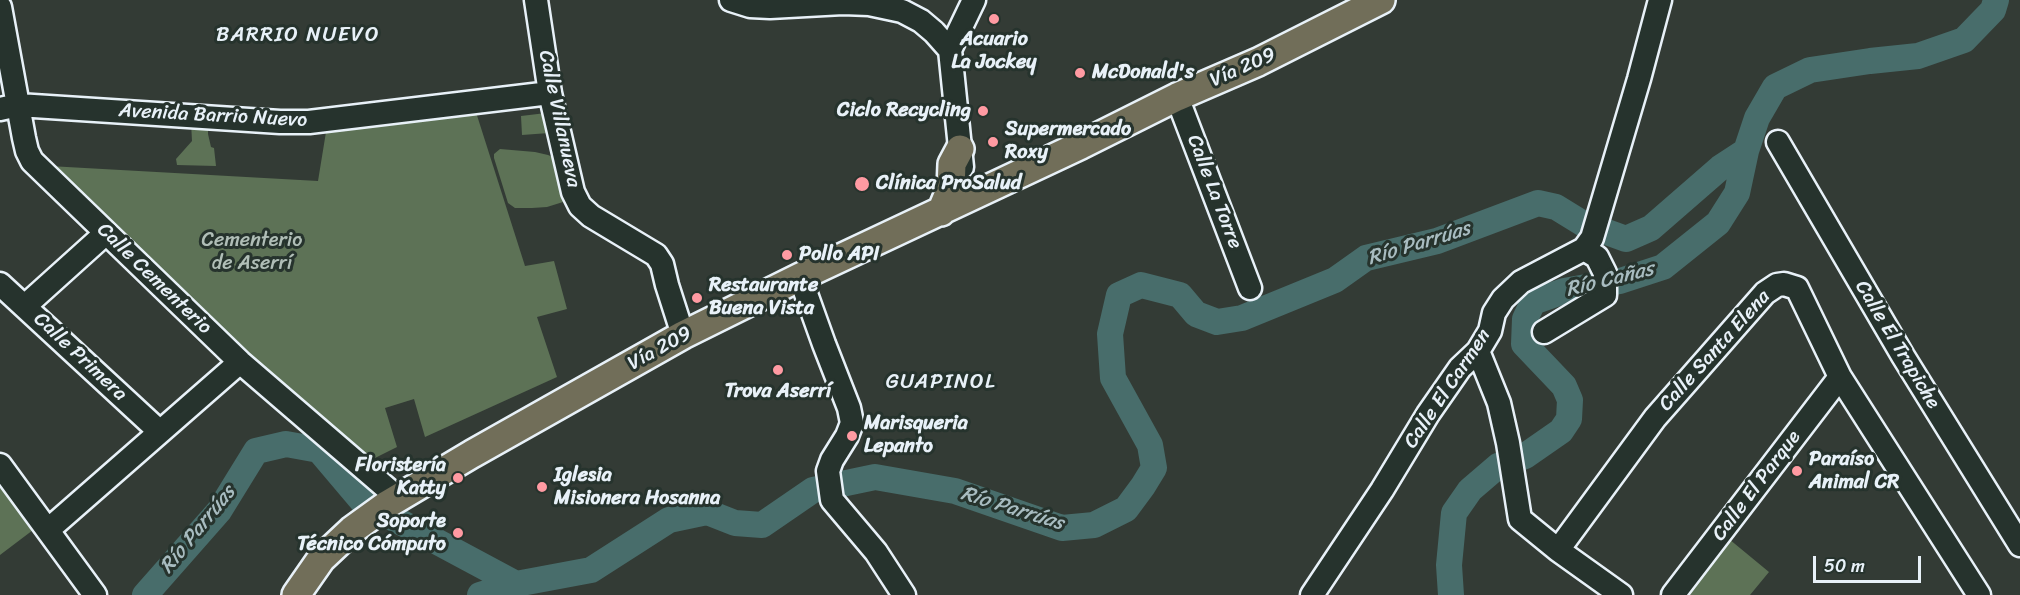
<!DOCTYPE html>
<html>
<head>
<meta charset="utf-8">
<style>
	body { margin:0 }
	#map { position:relative; width:2020px; height:595px; overflow:hidden; background:#333b35; font-family:Sriracha,sans-serif }
	canvas { display:block }
	.scale { position:absolute; left:1813px; top:556px; width:108px; height:27px; box-sizing:border-box; border:3px solid #e8f1f8; border-top:0; padding-left:8px; font-size:18px; line-height:21px; white-space:nowrap; color:#e8f1f8; -webkit-text-stroke:4px #26332d; paint-order:stroke }
</style>
</head>
<body>
<div id="map">
<canvas width="2020" height="595"></canvas>
<div class="scale">50 m</div>
</div>
<script>
const g = document.querySelector('canvas').getContext('2d');
g.lineJoin = 'round';
function paint(path, color) { g.fillStyle = color; g.fill(path, 'evenodd'); }
const poly = rows => new Path2D(rows.map(r => 'M' + r).join(''));
function strokePath(path, color, width, dash) { g.strokeStyle = color; g.lineWidth = width; g.lineCap = dash ? 'butt' : 'round'; g.setLineDash(dash || []); g.stroke(path); }
function write(font, color, halo, rows, align = 'center') {
  g.font = font + ' Sriracha,sans-serif'; g.lineWidth = 6; g.setLineDash([]); g.textBaseline = 'middle'; g.strokeStyle = halo; g.fillStyle = color; for (const [text, x, y, turn = 0] of rows) {
    g.save(); g.translate(x, y); g.rotate((+turn || 0) * Math.PI / 180); g.textAlign = isNaN(turn) ? turn : align; if (halo) g.strokeText(text, 0, 0); g.fillText(text, 0, 0); g.restore();
  }
}
paint(poly([
	[474,106,525,266,554,261,567,309,537,317,557,377,425,437,414,399,385,408,397,447,369,461,314,416,176,282,49,166,318,181,326,132],
	[546,113,549,133,522,135,521,116],
	[191,122,208,124,208,134,211,147,214,148,216,166,177,165,176,159,192,141],
	[500,149,535,152,548,155,557,159,564,196,563,202,547,207,532,208,515,208,508,203,494,158,494,154],
	[0,478,37,527,0,555],
	[1729,539,1769,572,1750,595,1684,595]
]), '#5d7256');
strokePath(poly([
	[145,595,219,511,256,451,286,444,319,450,363,502,516,584,591,570,669,520,707,512,735,523,762,525,813,490,875,477,955,491,1062,528,1094,525,1126,509,1143,486,1154,468,1150,445,1113,378,1110,334,1119,295,1141,285,1180,295,1196,314,1217,322,1242,318,1335,280,1366,258,1437,241,1538,203,1556,207,1582,223,1626,239,1651,228,1720,168,1746,151],
	[480,595,516,584],
	[1451,595,1449,565,1454,513,1470,490,1498,466,1525,456,1561,431,1569,419,1570,400,1564,386,1524,344,1525,319,1533,302,1564,291,1620,281,1663,267,1718,223,1737,193,1746,151,1757,118,1775,87,1810,70,1870,61,1918,56,1964,40,1993,10,1996,0]
]), '#486d6b', 26);
const minor = poly([
	[536,0,550,93,573,192,580,206,591,216,656,255,662,264,667,285,683,335],
	[731,0,750,6,770,7,843,3,869,4,902,11,921,21,934,32,950,50,962,167],
	[0,7,24,138,27,151,32,161,240,362,398,498],
	[950,50,974,0],
	[1177,97,1250,288],
	[0,109,18,105,280,122,309,122,550,93],
	[1778,142,1903,356,2020,545],
	[800,277,824,344,849,408,852,423,847,436,832,460,828,471,832,500,876,552,904,595],
	[0,284,159,431],
	[25,306,106,233],
	[1544,332,1605,295,1605,273,1597,257,1584,249],
	[1478,351,1499,403,1508,443,1520,519,1558,550,1621,595],
	[0,465,95,595],
	[48,530,240,362],
	[1558,550,1655,418,1765,293,1777,285,1784,284,1797,288,1840,377,1979,595],
	[1312,595,1382,490,1428,414,1460,368,1478,351,1490,331,1494,313,1503,299,1521,282,1584,249,1592,238,1639,79,1660,0],
	[1673,595,1840,377]
]);
const major = poly([
	[941,212,951,188,952,164,960,149],
	[296,595,321,559,352,530,388,504,472,454,683,335,800,277,1081,145,1177,97,1258,62,1381,0]
]);
strokePath(minor, '#e8f1f8', 27);
strokePath(major, '#e8f1f8', 32);
strokePath(minor, '#26332d', 22);
strokePath(major, '#716e59', 27);
for (const [x, y, r, color] of [
	[994,19,6,"#ff9aa2"],
	[1080,73,6,"#ff9aa2"],
	[983,111,6,"#ff9aa2"],
	[993,142,6,"#ff9aa2"],
	[862,184,8,"#ff9aa2"],
	[787,255,6,"#ff9aa2"],
	[697,298,6,"#ff9aa2"],
	[778,370,6,"#ff9aa2"],
	[852,436,6,"#ff9aa2"],
	[1797,471,6,"#ff9aa2"],
	[458,478,6,"#ff9aa2"],
	[542,487,6,"#ff9aa2"],
	[458,533,6,"#ff9aa2"]
]) { const dot = new Path2D(); dot.arc(x, y, r, 0, 2 * Math.PI); g.fillStyle = color; g.fill(dot); strokePath(dot, '#26332d', 2); }
write('bold 20px', '#e8f1f8', '#26332d', [
	["Acuario",994,40,"center"],
	["La Jockey",994,63,"center"],
	["McDonald's",1092,73],
	["Ciclo Recycling",971,111,"right"],
	["Supermercado",1005,130],
	["Roxy",1005,153],
	["Clínica ProSalud",876,184],
	["Pollo API",799,255],
	["Restaurante",709,286],
	["Buena Vista",709,309],
	["Trova Aserrí",778,392,"center"],
	["Marisqueria",864,424],
	["Lepanto",864,447],
	["Paraíso",1809,460],
	["Animal CR",1809,483],
	["Floristería",446,466,"right"],
	["Katty",446,489,"right"],
	["Iglesia",554,476],
	["Misionera Hosanna",554,499],
	["Soporte",446,522,"right"],
	["Técnico Cómputo",446,545,"right"]
], 'left');
write('20px', '#e8f1f8', '#26332d', [
	["Vía 209",1243,68,-24],
	["Avenida Barrio Nuevo",213,116,3],
	["Calle Villanueva",559,119,78],
	["Calle La Torre",1214,192,69],
	["Calle Cementerio",154,279,44],
	["Calle El Trapiche",1897,345,59],
	["Vía 209",660,349,-29],
	["Calle Santa Elena",1715,351,-48],
	["Calle Primera",80,357,43],
	["Calle El Carmen",1448,389,-56],
	["Calle El Parque",1757,486,-53]
]);
write('20px', '#b0beb7', '#26332d', [
	["Cementerio",252,241],
	["de Aserrí",252,264]
]);
g.letterSpacing = '1.5px';
write('21px', '#e8f1f8', '#26332d', [
	["BARRIO NUEVO",298,36],
	["GUAPINOL",941,383]
]);
g.letterSpacing = '0px';
write('italic 21px', '#a8bcc0', '#26332d', [
	["Río Parrúas",1419,244,-17],
	["Río Cañas",1610,280,-14],
	["Río Parrúas",1012,509,17],
	["Río Parrúas",198,530,-51]
]);
</script>
</body>
</html>
